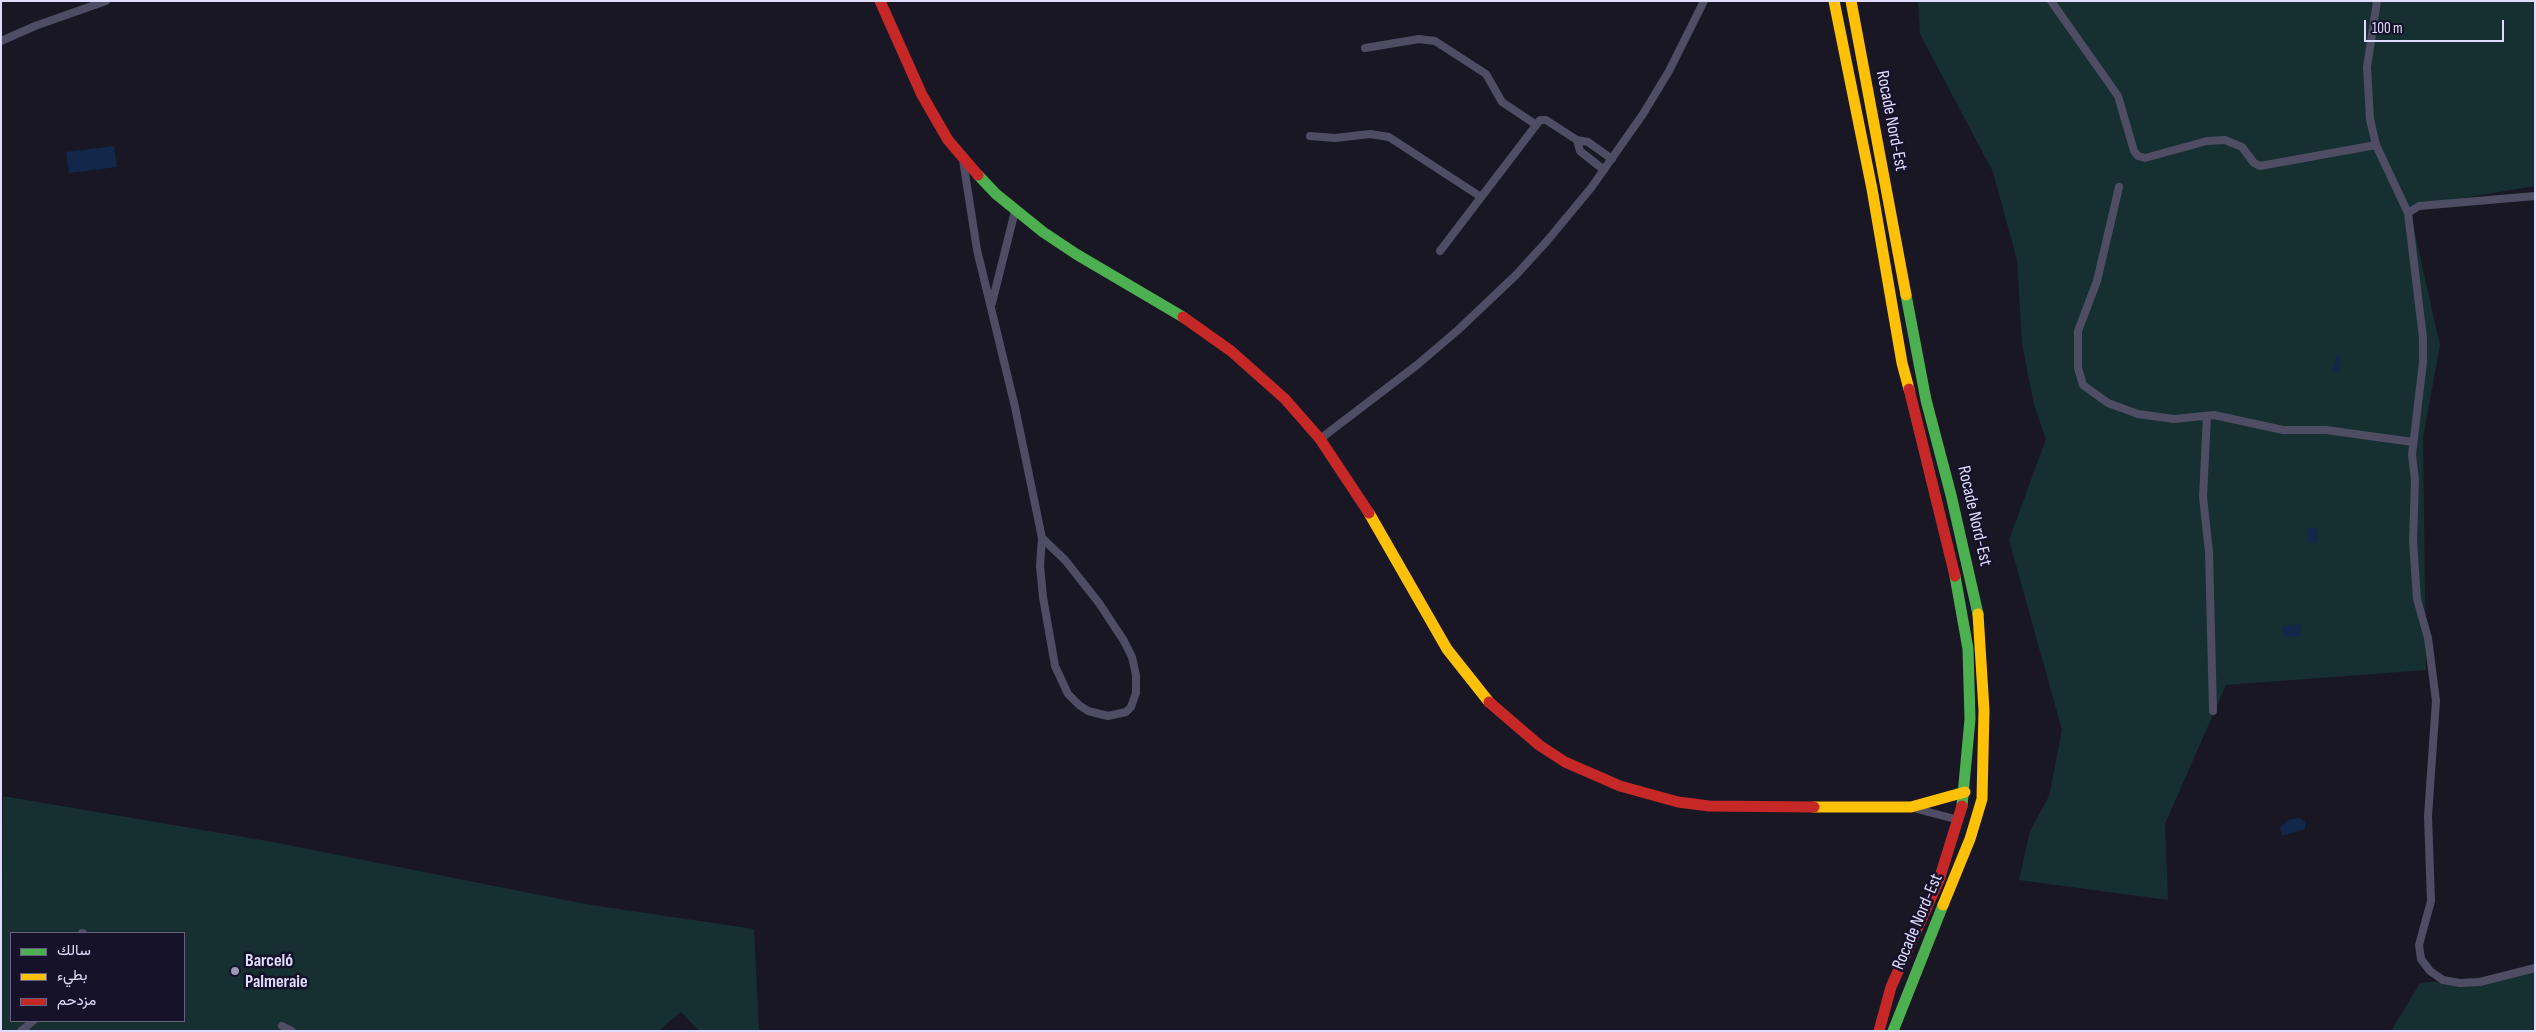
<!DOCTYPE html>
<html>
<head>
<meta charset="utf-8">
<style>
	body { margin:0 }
	#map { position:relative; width:2536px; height:1032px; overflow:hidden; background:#1a1724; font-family:"Sofia Sans Condensed",Vazirmatn,sans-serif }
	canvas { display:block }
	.frame { position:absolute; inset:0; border:2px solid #e0dcfd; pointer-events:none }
	.legend { position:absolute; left:10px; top:932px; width:175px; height:90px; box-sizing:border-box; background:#161229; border:1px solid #67637e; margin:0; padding:6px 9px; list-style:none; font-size:15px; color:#e0dcfd }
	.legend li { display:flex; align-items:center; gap:10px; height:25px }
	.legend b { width:25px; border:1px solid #67637e }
	.scale { position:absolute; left:2364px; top:20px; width:140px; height:22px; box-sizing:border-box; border:2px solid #e0dcfd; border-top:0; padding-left:6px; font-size:15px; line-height:18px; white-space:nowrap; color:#e0dcfd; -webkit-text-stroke:4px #161229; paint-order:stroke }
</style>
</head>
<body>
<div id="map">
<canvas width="2536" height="1032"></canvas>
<div class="frame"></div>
<ul class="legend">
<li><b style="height:6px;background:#4caf50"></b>سالك</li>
<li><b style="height:6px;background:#ffc107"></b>بطيء</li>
<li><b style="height:6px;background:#c62828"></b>مزدحم</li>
</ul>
<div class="scale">100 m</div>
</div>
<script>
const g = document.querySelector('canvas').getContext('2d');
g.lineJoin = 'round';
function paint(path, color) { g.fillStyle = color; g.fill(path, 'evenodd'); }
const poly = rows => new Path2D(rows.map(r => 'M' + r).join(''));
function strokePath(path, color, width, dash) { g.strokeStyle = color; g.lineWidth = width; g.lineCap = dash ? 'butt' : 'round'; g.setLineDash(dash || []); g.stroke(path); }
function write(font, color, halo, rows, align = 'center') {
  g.font = font + ' "Sofia Sans Condensed",sans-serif'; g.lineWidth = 5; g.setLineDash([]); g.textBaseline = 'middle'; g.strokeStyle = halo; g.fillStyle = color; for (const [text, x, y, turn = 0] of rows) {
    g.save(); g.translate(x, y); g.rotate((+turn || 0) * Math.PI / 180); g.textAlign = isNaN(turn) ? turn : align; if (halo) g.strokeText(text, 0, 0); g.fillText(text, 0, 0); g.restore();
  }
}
paint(poly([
	[1918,1,2535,1,2535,186,2409,207,2440,345,2423,438,2426,670,2226,685,2165,824,2168,900,2019,880,2030,831,2049,796,2062,730,2009,540,2046,439,2034,405,2022,344,2017,260,1993,172,1920,34],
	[3,796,273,842,585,904,754,929,759,1031,699,1031,681,1012,658,1031,1,1031],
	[11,933,184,933,184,1021,11,1021],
	[2535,972,2535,1031,2391,1031,2420,983]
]), '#162f30');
paint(poly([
	[114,146,117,167,69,173,66,152],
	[2336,355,2341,357,2339,373,2333,371],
	[2308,528,2318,528,2317,543,2308,543],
	[2300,624,2301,636,2284,637,2283,626],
	[2299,818,2305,822,2305,829,2282,836,2280,827,2289,820]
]), '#13274a');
strokePath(poly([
	[2051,1,2118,96,2134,151,2138,156,2145,158,2207,141,2225,140,2242,147,2254,163,2260,166,2376,145],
	[2377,1,2367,67,2370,119,2376,145,2408,213,2423,338,2423,362,2412,455,2415,480,2413,541,2417,599,2428,638,2436,701,2428,816,2431,901,2419,945,2421,959,2430,971,2443,980,2460,983,2480,982,2535,968],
	[1,41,35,26,106,1],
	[1365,48,1419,39,1435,41,1486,74,1502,102,1535,124],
	[1310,136,1335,138,1370,134,1389,137,1481,197],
	[1577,140,1580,151,1604,170],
	[963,160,977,250,1015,407,1042,538,1040,566,1043,597,1055,666,1068,694,1079,705,1088,711,1108,716,1126,712,1131,707,1136,693,1136,675,1132,657,1124,641,1099,603,1065,560,1042,538],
	[2119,187,2097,281,2078,331,2078,368,2083,385,2108,403,2138,414,2174,419,2214,415,2283,430,2326,430,2413,442],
	[2408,213,2419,206,2535,196],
	[1440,251,1540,120,1546,120,1577,140,1588,142,1612,159],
	[992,303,1015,211],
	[2207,416,2203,497,2209,552,2213,711],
	[1320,439,1417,365,1458,330,1516,275,1547,241,1591,188,1643,114,1669,71,1704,1],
	[1913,808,1959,820],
	[82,933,83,933],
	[282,1026,292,1031],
	[21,1031,33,1021]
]), '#4e4d64', 8);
strokePath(poly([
	[978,175,996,194,1043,232,1076,254,1183,317],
	[1906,295,1926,400,1951,495,1978,614],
	[1955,576,1968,649,1970,719,1962,806],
	[1893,1031,1943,905]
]), '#4caf50', 11);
strokePath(poly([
	[1834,1,1872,189,1902,363,1909,389],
	[1851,1,1906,295],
	[1369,513,1447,649,1489,702],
	[1814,807,1911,807,1965,792],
	[1943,905,1970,839,1982,799,1984,710,1978,614]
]), '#ffc107', 11);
strokePath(poly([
	[880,1,922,95,948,140,978,175],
	[1183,317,1231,351,1285,399,1320,439,1369,513],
	[1909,389,1955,576],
	[1489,702,1539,745,1565,762,1620,786,1678,802,1709,806,1814,807],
	[1879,1031,1891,987,1939,880,1962,806]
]), '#c62828', 11);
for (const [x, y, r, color] of [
	[235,971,5,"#9b97b1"]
]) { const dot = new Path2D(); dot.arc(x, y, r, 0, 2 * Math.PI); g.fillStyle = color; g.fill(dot); strokePath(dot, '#161229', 2); }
write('18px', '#e0dcfd', '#161229', [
	["Rocade Nord-Est",1891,121,79],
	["Rocade Nord-Est",1974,516,77],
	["Rocade Nord-Est",1918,922,-67]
]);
write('bold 18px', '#e0dcfd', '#161229', [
	["Barceló",245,961],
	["Palmeraie",245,982]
], 'left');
</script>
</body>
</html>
